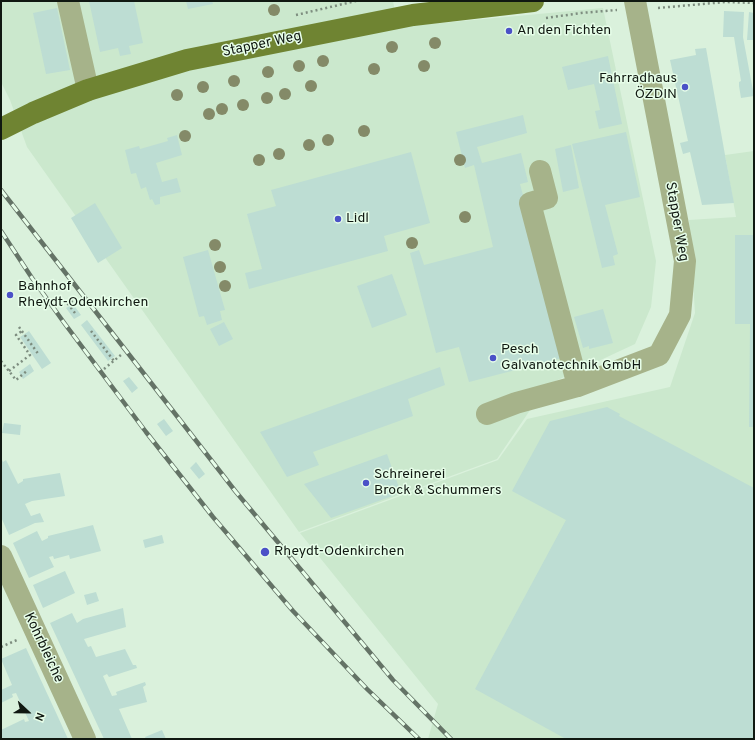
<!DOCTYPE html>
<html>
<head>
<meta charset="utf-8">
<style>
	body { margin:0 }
	#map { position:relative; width:755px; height:740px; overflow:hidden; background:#daf1dc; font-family:Overpass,sans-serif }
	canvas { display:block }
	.frame { position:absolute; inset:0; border:2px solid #101811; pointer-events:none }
	.north { position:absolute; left:8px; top:692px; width:40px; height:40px; -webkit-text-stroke:3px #e7fee9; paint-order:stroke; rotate:112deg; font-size:11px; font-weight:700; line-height:16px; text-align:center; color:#101811 }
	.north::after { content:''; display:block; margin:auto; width:14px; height:18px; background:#101811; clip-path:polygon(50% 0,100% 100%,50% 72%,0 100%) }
</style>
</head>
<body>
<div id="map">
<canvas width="755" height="740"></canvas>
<div class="frame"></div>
<div class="north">N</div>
</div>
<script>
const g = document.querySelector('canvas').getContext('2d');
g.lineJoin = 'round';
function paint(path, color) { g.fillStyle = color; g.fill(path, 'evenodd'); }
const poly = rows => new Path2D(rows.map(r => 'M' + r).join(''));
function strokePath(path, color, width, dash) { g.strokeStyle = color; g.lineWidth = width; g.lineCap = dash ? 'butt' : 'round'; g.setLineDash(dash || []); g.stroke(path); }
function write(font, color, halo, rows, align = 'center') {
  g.font = font + ' Overpass,sans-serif'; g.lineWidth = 3; g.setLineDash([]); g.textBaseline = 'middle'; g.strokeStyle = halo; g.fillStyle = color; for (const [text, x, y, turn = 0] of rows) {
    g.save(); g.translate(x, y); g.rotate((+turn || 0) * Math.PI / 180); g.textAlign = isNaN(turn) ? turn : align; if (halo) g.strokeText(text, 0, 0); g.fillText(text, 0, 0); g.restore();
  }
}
paint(poly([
	[1,1,393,1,398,27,603,8,656,261,651,307,635,344,547,385,497,459,299,532,27,147,10,100,1,82],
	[754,151,754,739,428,739,438,704,300,533,498,460,527,419,670,387,695,313,689,220,736,217,725,155]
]), '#cbe8cd');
paint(poly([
	[89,1,134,1,143,43,129,46,131,54,120,56,118,48,100,52],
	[186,1,212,1,213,4,188,9],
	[57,8,70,70,46,74,33,13],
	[724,11,744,12,743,37,754,96,741,98,739,86,739,82,741,81,734,37,723,37],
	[749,12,754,13,754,40,747,40],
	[706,48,725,155,734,203,702,205,690,152,683,154,680,143,688,141,670,60,696,55,695,49],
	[608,56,622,124,599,129,595,111,600,110,594,84,568,90,562,67],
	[523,115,527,133,477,147,482,163,521,153,528,182,520,184,566,357,469,382,459,347,436,353,410,253,419,250,424,265,493,247,474,165,465,168,456,132],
	[626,132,640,197,605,205,618,254,613,256,615,265,602,268,572,144],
	[177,135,182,155,156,163,162,182,177,178,181,192,160,197,160,204,155,205,152,199,150,200,146,187,141,189,136,173,131,174,125,150,139,146,140,149,168,141,167,138],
	[571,145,579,188,563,192,555,149],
	[411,152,430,223,384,236,388,251,249,289,245,273,262,269,247,214,276,206,271,190],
	[95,203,122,248,98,263,71,218],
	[735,235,754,235,754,427,749,427,750,324,735,324],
	[208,250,225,310,220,311,222,320,207,325,204,316,199,317,183,257],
	[392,274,407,315,372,328,357,286],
	[73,304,81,315,74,319,66,308],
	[603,309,613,343,589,349,589,346,583,348,574,317],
	[87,320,115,356,108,361,81,325],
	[224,322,233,339,219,346,210,329],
	[29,331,51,363,42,369,20,337],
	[30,364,34,371,23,379,19,372],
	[440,367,445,385,408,399,413,416,313,452,319,465,287,477,260,432],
	[129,377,138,388,132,393,123,381],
	[607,407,620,414,619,416,754,488,754,739,566,739,475,689,566,520,512,491,550,421],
	[164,419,173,431,166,436,157,424],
	[4,423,21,425,20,435,2,433],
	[387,454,401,493,331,518,304,484],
	[1,457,3,462,6,460,18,484,23,481,23,479,60,473,65,496,32,501,25,504,31,516,40,513,44,522,35,523,9,535,1,517],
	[196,462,205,474,199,479,190,468],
	[93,525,101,551,70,559,69,555,54,559,53,556,49,557,54,567,29,578,13,543,37,531,42,541,48,538,48,536],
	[162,535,164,543,145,548,143,540],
	[65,571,75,593,43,608,33,585],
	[96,592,99,601,87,605,84,595],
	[123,608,126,627,84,639,88,647,91,646,96,657,125,649,133,665,136,665,137,668,109,677,107,674,103,676,112,696,117,695,116,692,145,682,146,685,143,687,147,702,119,709,132,739,104,739,50,623,72,613,77,623,83,619],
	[26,648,58,717,68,739,1,739,1,730,24,719,25,722,29,721,16,693,12,694,13,697,1,703,1,690,12,685,1,659],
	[162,730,166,739,146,739,145,737]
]), '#bdddd3');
strokePath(poly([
	[658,8,725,2,754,3],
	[296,15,356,1],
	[546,18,581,13,617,10],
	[75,313,68,304,78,297],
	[19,327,39,355],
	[91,331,114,361],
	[1,361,16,380,28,370],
	[104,369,122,354],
	[9,371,30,355,16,335,22,331],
	[1,647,17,640]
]), '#7d8d7f', 2.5, [2, 3]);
strokePath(poly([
	[68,1,88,90],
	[540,171,547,198,530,203,578,386],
	[487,414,516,403,578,386,659,355,680,315,685,261,635,1],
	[1,556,85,739]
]), '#a6b38a', 22);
strokePath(poly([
	[1,129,33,113,88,90,187,60,413,15,533,1]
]), '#6f8432', 22);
const rail = poly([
	[1,190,236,492,393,680,451,739],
	[1,231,32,278,65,324,146,432,213,517,293,611,367,689,419,739]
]);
strokePath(rail, '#647366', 4.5);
strokePath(rail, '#e7fee9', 3, [9]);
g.fillStyle = '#848a68';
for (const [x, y] of [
	[274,10],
	[435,43],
	[392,47],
	[323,61],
	[299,66],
	[424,66],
	[374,69],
	[268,72],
	[234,81],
	[311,86],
	[203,87],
	[285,94],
	[177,95],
	[267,98],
	[243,105],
	[222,109],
	[209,114],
	[364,131],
	[185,136],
	[328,140],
	[309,145],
	[279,154],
	[259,160],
	[460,160],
	[465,217],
	[412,243],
	[215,245],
	[220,267],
	[225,286]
]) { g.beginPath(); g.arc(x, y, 6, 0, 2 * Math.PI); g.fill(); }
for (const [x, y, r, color] of [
	[509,31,4,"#4b51c7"],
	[685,87,4,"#4b51c7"],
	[338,219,4,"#4b51c7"],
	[10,295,4,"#4b51c7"],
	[493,358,4,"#4b51c7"],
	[366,483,4,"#4b51c7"],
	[265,552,5,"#4b51c7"]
]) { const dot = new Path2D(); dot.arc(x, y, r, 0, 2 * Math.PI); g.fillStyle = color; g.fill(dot); strokePath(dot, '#e7fee9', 1.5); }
write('14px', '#101811', '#e7fee9', [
	["An den Fichten",517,31],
	["Fahrradhaus",677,79,"right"],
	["ÖZDIN",677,95,"right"],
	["Lidl",346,219],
	["Bahnhof",18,287],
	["Rheydt-Odenkirchen",18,303],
	["Pesch",501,350],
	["Galvanotechnik GmbH",501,366],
	["Schreinerei",374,475],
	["Brock & Schummers",374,491],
	["Rheydt-Odenkirchen",274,552]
], 'left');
write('14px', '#101811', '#e7fee9', [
	["Stapper Weg",262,45,-12],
	["Stapper Weg",676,222,80],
	["Kohrbleiche",43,648,65]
]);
</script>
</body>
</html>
